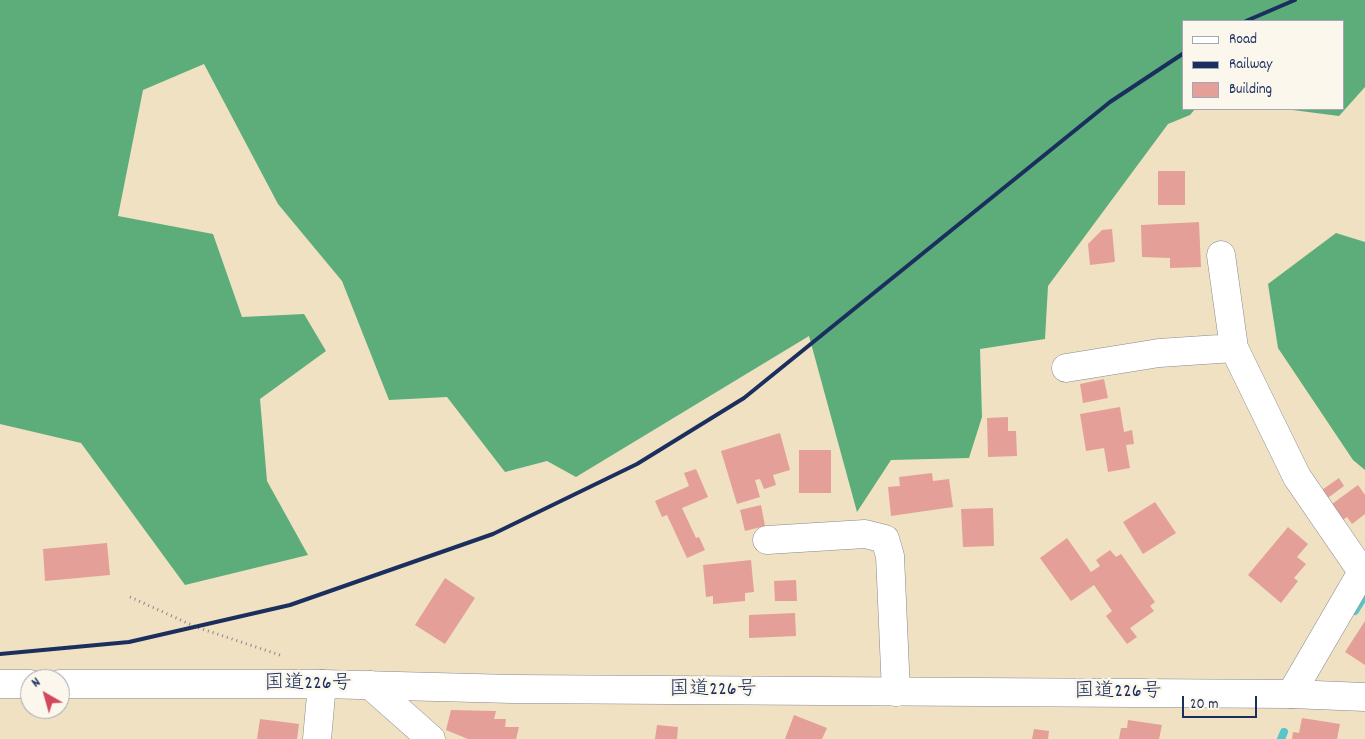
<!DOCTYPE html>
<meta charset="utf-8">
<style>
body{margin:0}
#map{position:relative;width:1365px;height:739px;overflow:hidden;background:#f0e1c2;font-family:Dekko,sans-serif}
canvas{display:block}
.legend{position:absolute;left:1182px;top:20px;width:162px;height:90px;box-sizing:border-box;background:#fbf7ec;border:1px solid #a1a7b3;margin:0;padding:6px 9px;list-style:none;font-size:15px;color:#1b2f5e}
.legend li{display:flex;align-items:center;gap:10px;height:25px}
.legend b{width:25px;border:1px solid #a1a7b3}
.north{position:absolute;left:20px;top:669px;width:50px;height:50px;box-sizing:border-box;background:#fbf7ec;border:1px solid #a1a7b3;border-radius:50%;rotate:322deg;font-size:14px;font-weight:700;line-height:20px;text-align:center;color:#1b2f5e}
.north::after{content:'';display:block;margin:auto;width:18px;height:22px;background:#d1495b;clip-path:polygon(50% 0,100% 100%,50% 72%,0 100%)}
.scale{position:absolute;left:1182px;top:696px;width:75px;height:22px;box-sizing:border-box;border:2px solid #1b2f5e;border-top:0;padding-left:6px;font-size:15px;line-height:18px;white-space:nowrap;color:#1b2f5e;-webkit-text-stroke:4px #fbf7ec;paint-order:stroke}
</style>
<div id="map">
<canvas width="1365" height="739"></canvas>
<ul class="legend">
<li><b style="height:6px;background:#fff"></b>Road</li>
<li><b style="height:6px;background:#1b2f5e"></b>Railway</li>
<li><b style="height:14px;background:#e49f98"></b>Building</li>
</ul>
<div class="north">N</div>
<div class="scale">20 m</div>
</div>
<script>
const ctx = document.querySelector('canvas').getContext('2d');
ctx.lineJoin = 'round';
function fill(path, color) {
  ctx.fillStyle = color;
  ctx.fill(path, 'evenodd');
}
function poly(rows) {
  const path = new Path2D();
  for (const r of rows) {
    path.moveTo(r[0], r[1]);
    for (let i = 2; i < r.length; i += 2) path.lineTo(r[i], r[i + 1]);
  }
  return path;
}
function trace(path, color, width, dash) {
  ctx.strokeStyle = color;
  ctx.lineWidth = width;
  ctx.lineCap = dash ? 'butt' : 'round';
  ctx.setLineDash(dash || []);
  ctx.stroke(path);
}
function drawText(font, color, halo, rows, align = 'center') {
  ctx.font = font + ' Dekko,"Klee One",sans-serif';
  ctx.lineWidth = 5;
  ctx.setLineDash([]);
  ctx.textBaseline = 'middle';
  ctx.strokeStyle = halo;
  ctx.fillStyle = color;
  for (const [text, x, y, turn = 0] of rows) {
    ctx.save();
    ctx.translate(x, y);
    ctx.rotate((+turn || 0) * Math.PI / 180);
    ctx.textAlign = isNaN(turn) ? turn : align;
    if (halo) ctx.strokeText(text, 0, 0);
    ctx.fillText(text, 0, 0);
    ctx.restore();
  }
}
const forest = poly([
 [0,0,1365,0,1365,87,1339,116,1285,109,1344,109,1344,21,1184,21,1184,109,1195,109,1190,115,1168,124,1048,286,1045,339,980,349,982,417,969,458,891,460,857,512,809,336,576,477,547,461,505,472,447,397,389,400,342,281,278,204,204,64,143,90,118,216,213,234,242,317,304,314,326,351,260,399,267,481,308,555,185,585,81,443,0,424],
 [1336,233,1365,242,1365,470,1353,460,1278,348,1268,284]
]);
const stream = poly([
 [1355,611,1365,595],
 [1281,739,1284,732]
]);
const building = poly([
 [1158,171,1185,171,1185,205,1158,205],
 [1199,222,1201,267,1170,268,1170,258,1142,257,1141,225],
 [1112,229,1115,262,1090,265,1088,244,1102,230],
 [1104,379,1108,398,1083,403,1080,384],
 [1120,407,1124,432,1132,430,1134,444,1126,445,1130,468,1108,472,1104,448,1086,451,1080,414],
 [1008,417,1008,431,1016,431,1017,456,988,457,987,418],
 [780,433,790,470,773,475,776,485,764,489,760,479,755,480,760,497,737,504,721,451],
 [799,450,831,450,831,493,799,493],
 [696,469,708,497,682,508,696,538,699,537,705,550,687,558,667,515,662,517,655,501,689,486,684,473],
 [932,473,933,481,949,479,953,507,891,516,888,487,900,486,899,477],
 [1339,478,1344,486,1325,500,1319,492],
 [1358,485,1365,495,1365,514,1352,524,1347,517,1343,520,1332,504],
 [1155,502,1176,533,1143,554,1123,522],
 [761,505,765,526,745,531,740,510],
 [993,508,994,546,963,547,961,509],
 [1288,527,1308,544,1297,557,1306,564,1294,578,1298,581,1281,603,1248,575],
 [1067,538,1091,572,1100,566,1096,560,1110,550,1116,557,1121,554,1155,602,1150,606,1154,611,1130,628,1137,637,1127,644,1106,616,1112,611,1094,585,1071,601,1040,558],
 [107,543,110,575,45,581,43,549],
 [751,560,754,592,745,593,745,601,713,604,713,596,706,597,703,565],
 [445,578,475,598,445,644,415,625],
 [796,580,797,601,775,601,774,581],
 [795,613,796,636,749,638,749,615],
 [1365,621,1365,665,1345,652],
 [451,710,496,711,494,719,506,719,505,727,519,727,516,739,468,739,446,730],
 [794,715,827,728,822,739,785,739],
 [1302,718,1340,724,1337,739,1292,739,1293,732,1299,733],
 [260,719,299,724,297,739,257,739],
 [1128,720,1162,725,1159,739,1119,739,1121,728,1127,728],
 [657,725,678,727,677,739,655,739],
 [1034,729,1049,731,1048,739,1032,739]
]);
const path = poly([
 [130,597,196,627,283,656]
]);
const minor = poly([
 [1221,255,1234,348,1297,477,1365,576],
 [1066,368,1159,353,1234,348],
 [767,540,865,534,885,539,890,556,896,692],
 [370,685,431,739],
 [1291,694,1362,572],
 [317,739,322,684]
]);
const highway = poly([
 [0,684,30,684],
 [60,684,322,684,512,689,1291,694,1365,697]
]);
const rail = poly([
 [1246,21,1295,0],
 [0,654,129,642,290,605,493,534,637,464,744,398,1110,102,1184,53]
]);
const streetNames = [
 ["国道226号",308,685],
 ["国道226号",713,691],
 ["国道226号",1118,693]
];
fill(forest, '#5cad7a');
trace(stream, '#57c5ca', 8);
fill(building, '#e49f98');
trace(minor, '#868890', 29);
trace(highway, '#868890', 29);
trace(path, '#868890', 3, [1, 4]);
trace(minor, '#fff', 28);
trace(highway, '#fff', 28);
trace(rail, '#1b2f5e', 4);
drawText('20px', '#1b2f5e', '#fbf7ec', streetNames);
</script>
